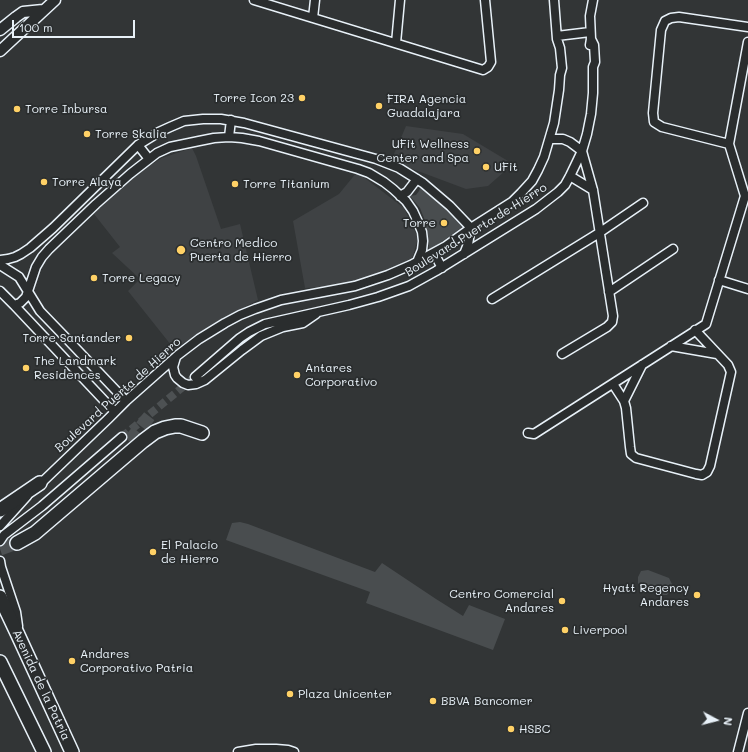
<!DOCTYPE html>
<style>
body{margin:0}
#map{position:relative;width:748px;height:752px;overflow:hidden;background:#323536;font-family:Mali,sans-serif}
canvas{display:block}
.north{position:absolute;left:696px;top:700px;width:40px;height:40px;-webkit-text-stroke:3px #2a2d2e;paint-order:stroke;rotate:97deg;font-size:11px;font-weight:700;line-height:16px;text-align:center;color:#e8f1f8}
.north::after{content:'';display:block;margin:auto;width:14px;height:18px;background:#e8f1f8;clip-path:polygon(50% 0,100% 100%,50% 72%,0 100%)}
.scale{position:absolute;left:12px;top:20px;width:123px;height:18px;box-sizing:border-box;border:2px solid #e8f1f8;border-top:0;padding-left:5px;font-size:12px;line-height:14px;white-space:nowrap;color:#e8f1f8;-webkit-text-stroke:3px #2a2d2e;paint-order:stroke}
</style>
<div id="map">
<canvas width="748" height="752"></canvas>
<div class="north">N</div>
<div class="scale">100 m</div>
</div>
<script>
const ctx = document.querySelector('canvas').getContext('2d');
ctx.lineJoin = 'round';
function fill(path, color) {
  ctx.fillStyle = color;
  ctx.fill(path, 'evenodd');
}
function poly(rows) {
  const path = new Path2D();
  for (const r of rows) {
    path.moveTo(r[0], r[1]);
    for (let i = 2; i < r.length; i += 2) path.lineTo(r[i], r[i + 1]);
  }
  return path;
}
function trace(path, color, width, dash) {
  ctx.strokeStyle = color;
  ctx.lineWidth = width;
  ctx.lineCap = dash ? 'butt' : 'round';
  ctx.setLineDash(dash || []);
  ctx.stroke(path);
}
function drawText(font, color, halo, rows, align = 'center') {
  ctx.font = font + ' Mali,sans-serif';
  ctx.lineWidth = 3.5;
  ctx.setLineDash([]);
  ctx.textBaseline = 'middle';
  ctx.strokeStyle = halo;
  ctx.fillStyle = color;
  for (const [text, x, y, turn = 0] of rows) {
    ctx.save();
    ctx.translate(x, y);
    ctx.rotate((+turn || 0) * Math.PI / 180);
    ctx.textAlign = isNaN(turn) ? turn : align;
    if (halo) ctx.strokeText(text, 0, 0);
    ctx.fillText(text, 0, 0);
    ctx.restore();
  }
}
const built = poly([
 [406,126,463,134,513,164,488,186,466,189,391,161],
 [192,148,196,156,221,229,240,224,258,300,220,320,184,343,175,350,128,291,140,279,112,253,120,247,94,214,123,185,147,167,162,158],
 [357,172,404,208,418,238,412,259,355,285,305,288,293,221,339,194]
]);
const green = poly([
 [421,185,465,225,429,251,428,236,426,223,420,208,410,196,416,195,419,191],
 [240,522,248,524,375,572,382,563,436,599,463,616,469,605,505,619,493,650,366,603,370,592,226,540,232,523],
 [648,570,669,578,672,584,671,590,667,595,661,595,641,587,638,583,638,577,641,571]
]);
const minorTunnel = poly([
 [122,437,195,377]
]);
const primaryTunnel = poly([
 [129,441,141,427,151,414],
 [0,549,17,543]
]);
const minor = poly([
 [254,0,483,70,488,67,491,62,485,0],
 [313,18,315,0],
 [557,36,590,32],
 [396,43,400,0],
 [590,45,591,39,590,16,593,0],
 [229,137,231,120],
 [550,139,563,139,570,142,582,151,593,190,613,316,612,322,607,327,562,354],
 [729,144,662,127,654,122,653,113,661,30,665,21,671,18,679,17,748,27],
 [138,145,149,159],
 [570,176,593,190],
 [400,196,407,192,417,179],
 [434,253,442,268],
 [0,260,8,259,15,257,21,254,30,248,53,228,138,145,159,132,170,127,184,121,203,119,221,119,244,123,376,159,399,168,423,183,450,206,471,228,468,244,464,254],
 [0,265,19,277,40,311,67,339,126,401],
 [719,280,748,289],
 [0,291,14,305,115,412],
 [609,292,673,249],
 [492,299,599,233,643,203],
 [14,305,20,303,26,297,36,267,42,257,49,249,96,204,130,174,157,153,170,147,199,141,214,138,229,137,242,138,259,141,358,169,369,173,384,182,393,189,406,201,413,211,418,222,422,232,423,241,422,250,417,262],
 [671,346,717,354],
 [176,357,173,367,175,375,177,378,183,383,188,385,196,384,205,380,242,350,261,336,283,327,303,323,316,314],
 [195,377,240,338,249,332,265,324,349,305,378,297,409,286,436,271,536,209,558,192,565,185,570,176,582,151,587,134,591,114,593,93,593,67,595,62,594,45,591,39],
 [613,384,624,401,626,408,630,447,631,454,636,458,696,474,702,475,707,472,710,466,731,372,728,365,695,330],
 [624,401,642,365],
 [528,433,534,434,706,324,745,196,729,144,748,42],
 [37,487,109,418,126,401,178,355,199,339,225,323,240,315,255,309,281,300,355,286,388,275,411,265,446,246,471,228,512,202,521,193,532,181,538,170,544,157,554,123,559,90,560,75,562,68,560,48,557,39,554,0],
 [0,526,27,496],
 [0,541,4,535,42,506,122,437],
 [0,561,1,567,16,612,18,626],
 [238,752,256,749,276,749,288,750,294,752],
 [738,752,748,713]
]);
const tertiary = poly([
 [0,30,16,17,23,12,43,10],
 [0,51,55,0]
]);
const primary = poly([
 [0,510,40,483],
 [17,543,35,533,143,441,155,432,165,428,175,426,181,426,202,433],
 [0,597,18,635,72,752],
 [0,662,44,752]
]);
const markers = [
 [302,98,4,"#ffd166"],
 [379,106,4,"#ffd166"],
 [17,109,4,"#ffd166"],
 [87,134,4,"#ffd166"],
 [477,151,4,"#ffd166"],
 [486,167,4,"#ffd166"],
 [44,182,4,"#ffd166"],
 [235,184,4,"#ffd166"],
 [444,223,4,"#ffd166"],
 [181,250,5,"#ffd166"],
 [94,278,4,"#ffd166"],
 [129,338,4,"#ffd166"],
 [26,368,4,"#ffd166"],
 [297,375,4,"#ffd166"],
 [153,552,4,"#ffd166"],
 [697,595,4,"#ffd166"],
 [562,601,4,"#ffd166"],
 [565,630,4,"#ffd166"],
 [72,661,4,"#ffd166"],
 [290,694,4,"#ffd166"],
 [433,701,4,"#ffd166"],
 [511,729,4,"#ffd166"]
];
const poiNames = [
 ["Torre Icon 23",294,98,"right"],
 ["FIRA Agencia",387,99],
 ["Guadalajara",387,113],
 ["Torre Inbursa",25,109],
 ["Torre Skalia",95,134],
 ["UFit Wellness",469,144,"right"],
 ["Center and Spa",469,158,"right"],
 ["UFit",494,167],
 ["Torre Alaya",52,182],
 ["Torre Titanium",243,184],
 ["Torre",436,223,"right"],
 ["Centro Medico",190,243],
 ["Puerta de Hierro",190,257],
 ["Torre Legacy",102,278],
 ["Torre Santander",121,338,"right"],
 ["The Landmark",34,361],
 ["Residences",34,375],
 ["Antares",305,368],
 ["Corporativo",305,382],
 ["El Palacio",161,545],
 ["de Hierro",161,559],
 ["Hyatt Regency",689,588,"right"],
 ["Andares",689,602,"right"],
 ["Centro Comercial",554,594,"right"],
 ["Andares",554,608,"right"],
 ["Liverpool",573,630],
 ["Andares",80,654],
 ["Corporativo Patria",80,668],
 ["Plaza Unicenter",298,694],
 ["BBVA Bancomer",441,701],
 ["HSBC",519,729]
];
const streetNames = [
 ["Boulevard Puerta de Hierro",476,230,-32],
 ["Boulevard Puerta de Hierro",118,395,-42],
 ["Avenida de la Patria",41,685,65]
];
fill(built, '#3f4244');
fill(green, '#494d4f');
trace(minorTunnel, '#4d5153', 8, [8, 4]);
trace(primaryTunnel, '#4d5153', 13, [13, 6]);
trace(minor, '#e8f1f8', 11);
trace(tertiary, '#e8f1f8', 13);
trace(primary, '#e8f1f8', 16);
trace(minor, '#2a2d2e', 8);
trace(tertiary, '#2a2d2e', 10);
trace(primary, '#2a2d2e', 13);
for (const [x, y, r, color] of markers) {
  const dot = new Path2D();
  dot.arc(x, y, r, 0, 2 * Math.PI);
  ctx.fillStyle = color;
  ctx.fill(dot);
  trace(dot, '#2a2d2e', 1.5);
}
drawText('12px', '#e8f1f8', '#2a2d2e', poiNames, 'left');
drawText('12px', '#e8f1f8', '#2a2d2e', streetNames);
</script>
